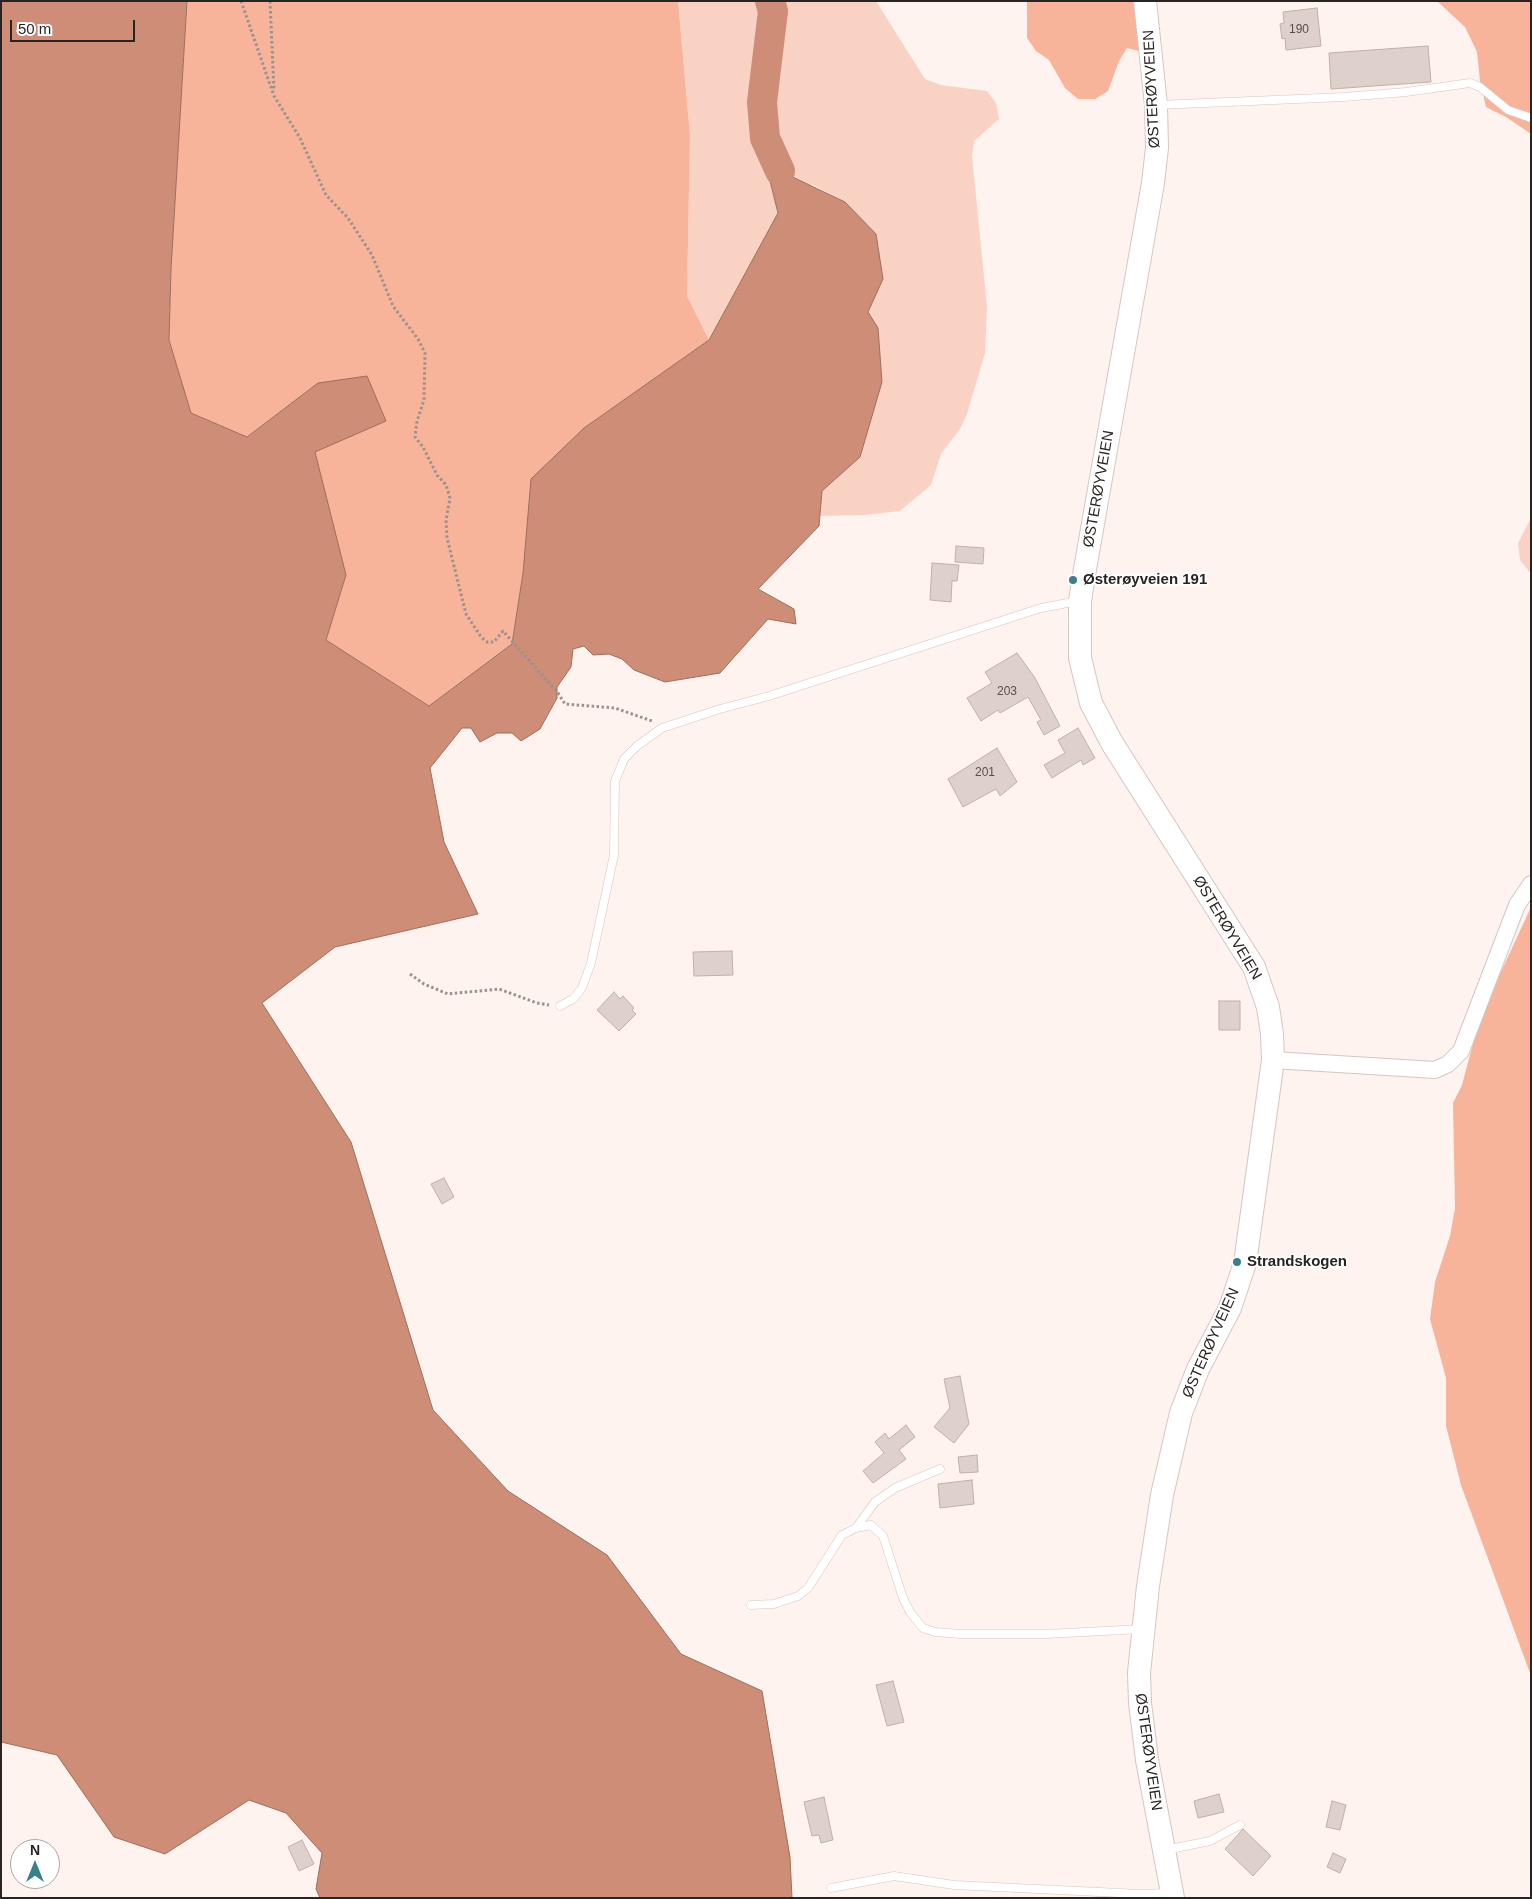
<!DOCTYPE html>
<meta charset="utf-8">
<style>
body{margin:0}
#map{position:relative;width:1532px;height:1899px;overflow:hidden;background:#fff3ef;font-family:Arial,sans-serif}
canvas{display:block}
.frame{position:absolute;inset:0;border:2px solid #292422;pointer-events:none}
.north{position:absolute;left:10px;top:1839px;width:50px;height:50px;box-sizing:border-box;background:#fff;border:1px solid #a9a7a7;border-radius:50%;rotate:0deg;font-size:14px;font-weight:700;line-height:20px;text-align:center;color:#292422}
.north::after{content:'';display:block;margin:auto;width:18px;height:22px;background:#398089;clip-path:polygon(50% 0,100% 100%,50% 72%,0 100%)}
.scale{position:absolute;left:10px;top:20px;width:125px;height:22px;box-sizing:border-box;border:2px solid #292422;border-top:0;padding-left:6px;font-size:15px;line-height:18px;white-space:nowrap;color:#292422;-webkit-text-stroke:4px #fff;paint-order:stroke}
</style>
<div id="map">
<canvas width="1532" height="1899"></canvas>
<div class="frame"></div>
<div class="north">N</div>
<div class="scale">50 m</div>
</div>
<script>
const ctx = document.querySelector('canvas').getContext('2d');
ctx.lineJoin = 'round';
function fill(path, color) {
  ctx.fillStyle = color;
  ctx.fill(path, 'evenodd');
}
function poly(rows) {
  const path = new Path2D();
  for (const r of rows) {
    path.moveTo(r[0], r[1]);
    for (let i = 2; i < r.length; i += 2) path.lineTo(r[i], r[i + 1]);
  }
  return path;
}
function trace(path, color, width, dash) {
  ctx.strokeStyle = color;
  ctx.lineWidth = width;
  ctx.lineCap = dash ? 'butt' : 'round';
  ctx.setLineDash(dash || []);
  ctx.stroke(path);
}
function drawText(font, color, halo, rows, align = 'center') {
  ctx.font = font + ' Arial,sans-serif';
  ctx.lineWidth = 4;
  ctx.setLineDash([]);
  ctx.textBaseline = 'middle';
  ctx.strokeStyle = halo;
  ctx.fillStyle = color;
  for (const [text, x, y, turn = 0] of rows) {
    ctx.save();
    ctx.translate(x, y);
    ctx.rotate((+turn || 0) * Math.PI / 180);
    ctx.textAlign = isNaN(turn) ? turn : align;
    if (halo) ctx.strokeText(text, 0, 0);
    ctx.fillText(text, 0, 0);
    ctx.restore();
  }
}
const green = poly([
 [678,1,876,1,925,79,941,85,987,91,996,103,999,119,974,141,972,156,987,307,985,353,967,414,960,429,941,454,931,485,900,511,866,515,820,516,822,491,860,457,882,382,878,329,868,312,883,279,876,234,845,202,813,185,770,182,778,213,709,340,687,296,690,135],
 [1531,518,1531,574,1520,560,1518,543]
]);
const forest = poly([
 [187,1,678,1,690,135,687,296,709,340,584,428,523,573,512,644,429,706,326,640,346,575,314,452,386,421,318,383,247,437,191,413,169,340,171,269],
 [1027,1,1136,1,1143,52,1127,48,1119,61,1108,91,1095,99,1078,99,1065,88,1049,60,1036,51,1027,38],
 [1437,1,1531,1,1531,134,1506,117,1486,107,1480,81,1477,52,1465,27],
 [1531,907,1531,1676,1461,1485,1446,1426,1446,1378,1430,1319,1435,1282,1450,1236,1455,1208,1453,1103,1462,1085,1480,1017]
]);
const water = poly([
 [1,1,187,1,171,269,169,340,191,413,247,437,318,383,367,376,386,421,315,452,346,575,326,640,429,706,512,644,523,573,531,479,584,428,709,340,778,213,770,181,780,171,845,202,876,234,883,279,868,312,878,328,882,382,860,457,822,491,819,526,758,589,794,609,796,624,768,619,720,673,665,682,634,670,622,659,609,654,593,655,584,646,573,649,571,667,557,687,557,698,540,729,521,741,512,733,497,733,480,742,471,728,462,728,430,768,444,842,478,914,335,947,262,1003,351,1142,433,1410,508,1491,607,1555,681,1654,762,1691,790,1857,792,1898,320,1898,316,1889,322,1853,286,1813,249,1800,165,1854,114,1837,57,1755,1,1742,1,1]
]);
const river = poly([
 [770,1,773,11,762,102,765,138,780,171]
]);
const building = poly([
 [1317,8,1321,46,1286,50,1285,38,1282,39,1280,24,1284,23,1283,12,1317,8],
 [1428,46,1431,82,1331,89,1329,53,1428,46],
 [956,546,984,548,983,564,955,562,956,546],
 [932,563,959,565,957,581,952,581,951,602,930,600,932,563],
 [1017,653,1035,678,1060,726,1044,735,1037,722,1041,720,1028,697,1000,713,998,710,981,721,967,698,992,683,985,672,1017,653],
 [1078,728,1095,758,1083,765,1081,760,1052,778,1044,765,1065,753,1058,740,1078,728],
 [997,748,1017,782,1000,796,996,789,963,807,948,779,997,748],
 [732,951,733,975,694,976,693,952,732,951],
 [614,992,620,999,623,996,634,1008,632,1010,636,1014,619,1031,597,1010,614,992],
 [1219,1001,1240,1001,1240,1030,1219,1030,1219,1001],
 [444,1178,454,1197,442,1204,431,1184,444,1178],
 [960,1376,969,1424,954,1443,934,1427,950,1408,944,1379,960,1376],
 [906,1425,915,1437,899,1450,906,1459,873,1483,863,1471,884,1453,875,1442,885,1433,889,1439,906,1425],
 [977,1455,978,1472,960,1473,958,1457,977,1455],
 [972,1480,974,1504,940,1508,938,1484,972,1480],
 [893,1681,904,1722,887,1726,876,1685,893,1681],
 [1219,1794,1224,1812,1198,1818,1194,1801,1219,1794],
 [824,1797,833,1840,821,1843,819,1835,812,1836,804,1802,824,1797],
 [1332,1801,1346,1805,1340,1830,1326,1827,1332,1801],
 [1243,1829,1271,1856,1253,1876,1225,1849,1243,1829],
 [302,1840,314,1864,299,1871,288,1847,302,1840],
 [1333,1853,1346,1859,1340,1873,1327,1867,1333,1853]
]);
const path = poly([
 [241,1,274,96,300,138,326,195,348,218,372,255,393,306,418,339,425,353,424,400,417,421,415,437,423,447,437,475,446,485,450,498,446,520,447,538,466,614,481,637,487,642,494,642,503,631,558,693,565,704,615,708,652,721],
 [270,1,274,91],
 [410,974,424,984,448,994,499,989,537,1003,549,1005]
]);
const lane = poly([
 [1158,105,1344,97,1406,92,1470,83,1480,87,1508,110,1531,118],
 [560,1006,573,999,582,988,591,963,614,855,615,781,624,759,637,746,662,728,720,709,769,696,1041,608,1078,601],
 [856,1528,871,1525,883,1536,903,1598,910,1612,923,1628,935,1632,961,1634,1047,1634,1141,1629],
 [751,1605,774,1604,798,1596,808,1588,842,1535,856,1528,875,1502,895,1488,940,1469],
 [1165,1850,1210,1841,1240,1825],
 [831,1888,894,1876,954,1885,1141,1894,1170,1893]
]);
const street = poly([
 [1273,1060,1435,1070,1448,1064,1461,1051,1517,905,1531,884]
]);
const secondary = poly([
 [1145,1,1156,105,1157,148,1153,183,1085,569,1080,601,1080,658,1091,703,1112,743,1254,967,1268,1007,1272,1034,1273,1060,1245,1263,1230,1308,1198,1369,1181,1413,1162,1495,1148,1586,1139,1673,1140,1703,1147,1760,1173,1898]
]);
const markers = [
 [1073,580,5,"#398089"],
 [1237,1262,5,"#398089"]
];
const numberNames = [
 ["190",1299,30],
 ["203",1007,692],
 ["201",985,773]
];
const streetNames = [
 ["ØSTERØYVEIEN",1152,89,-93],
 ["ØSTERØYVEIEN",1099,489,-80],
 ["ØSTERØYVEIEN",1227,928,59],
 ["ØSTERØYVEIEN",1211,1343,-66],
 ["ØSTERØYVEIEN",1148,1752,82]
];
const poiNames = [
 ["Østerøyveien 191",1083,580],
 ["Strandskogen",1247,1262]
];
fill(green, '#fad2c3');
fill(forest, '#f7b49b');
fill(water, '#ce8d76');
trace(water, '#9c6e5d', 1);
trace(river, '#ce8d76', 30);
fill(building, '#ded0cb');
trace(building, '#beb1ac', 1);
trace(lane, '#d4c6c1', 9);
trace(street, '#d4c6c1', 18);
trace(secondary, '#d4c6c1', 24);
trace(path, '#9b928f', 3, [2.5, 2.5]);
trace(lane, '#fff', 8);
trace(street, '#fff', 16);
trace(secondary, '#fff', 22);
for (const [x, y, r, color] of markers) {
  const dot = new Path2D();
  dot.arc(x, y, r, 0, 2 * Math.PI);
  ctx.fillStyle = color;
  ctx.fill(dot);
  trace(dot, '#fff', 2);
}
drawText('12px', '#564f4c', null, numberNames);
drawText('15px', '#292422', '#fff', streetNames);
drawText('bold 15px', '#292422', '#fff', poiNames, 'left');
</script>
